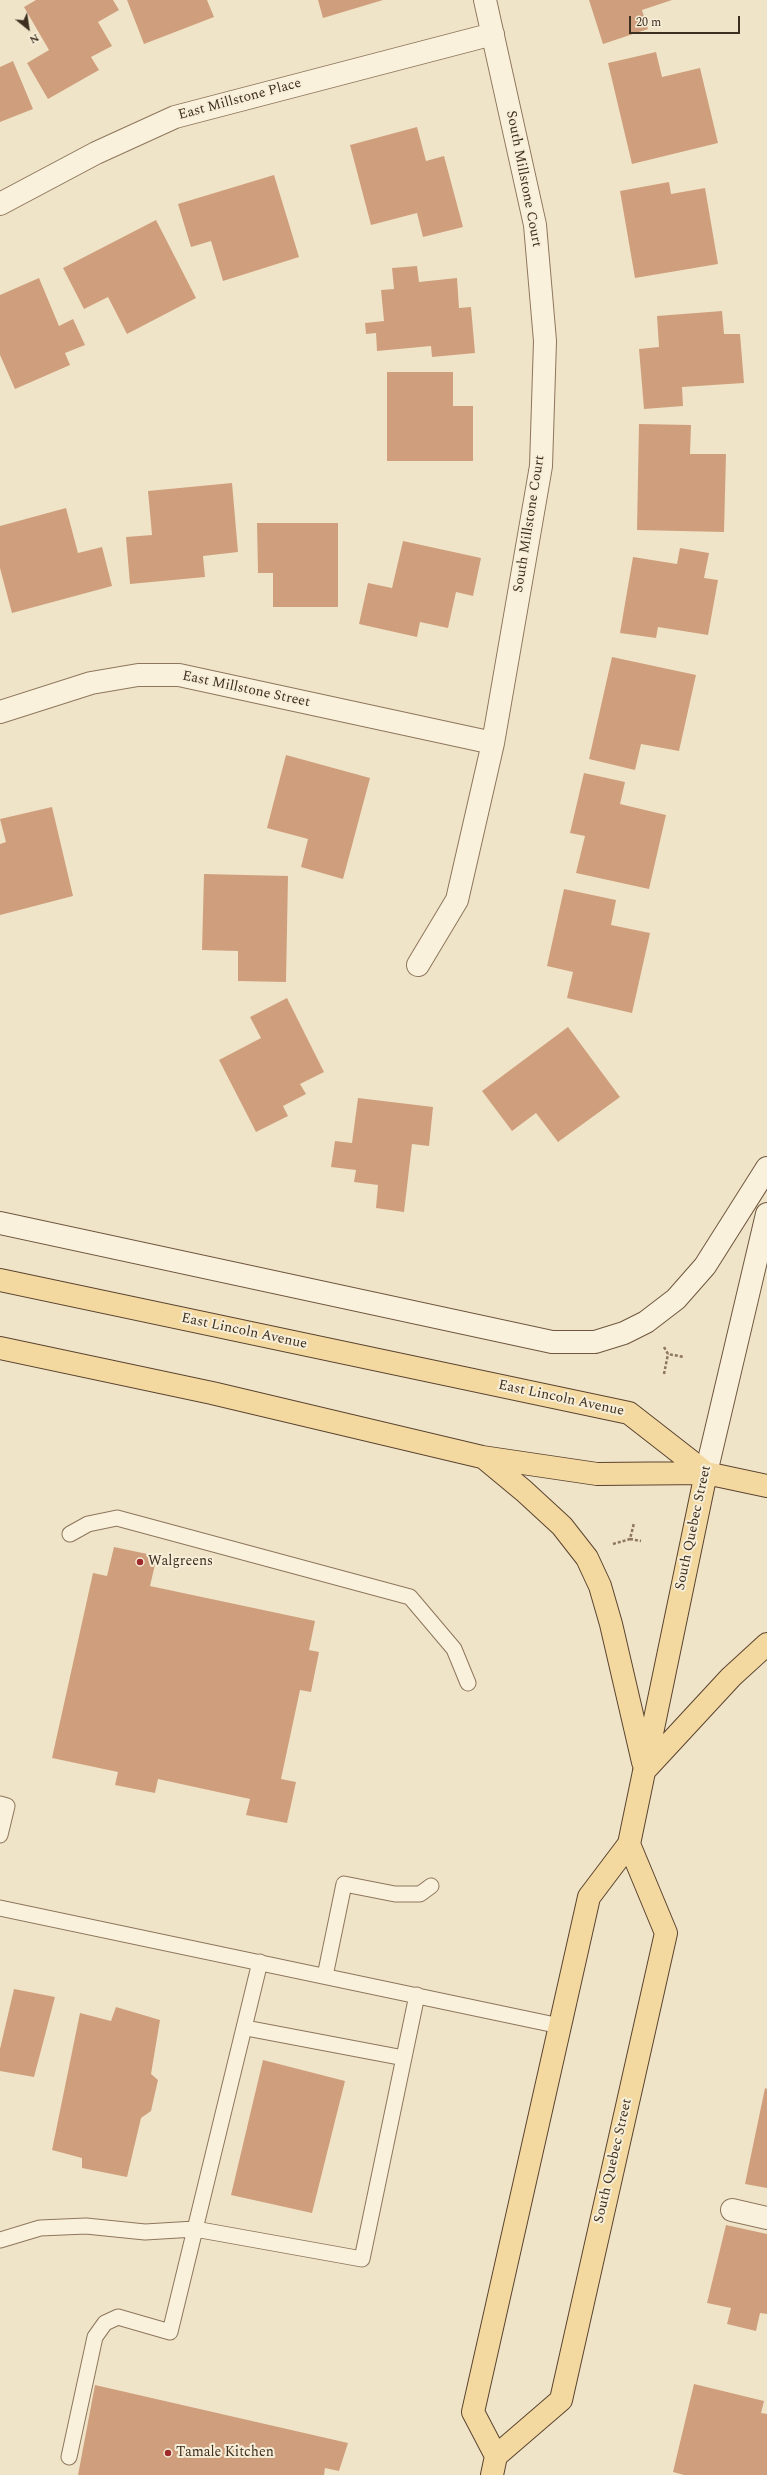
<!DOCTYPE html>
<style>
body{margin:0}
#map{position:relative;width:767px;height:2475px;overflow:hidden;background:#f0e4c8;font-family:Spectral,serif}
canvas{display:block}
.north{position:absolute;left:8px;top:8px;width:40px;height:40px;-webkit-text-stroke:3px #f7eed8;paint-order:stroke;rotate:150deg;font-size:11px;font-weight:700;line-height:16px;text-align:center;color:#3d2e20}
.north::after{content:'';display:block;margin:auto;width:14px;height:18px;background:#3d2e20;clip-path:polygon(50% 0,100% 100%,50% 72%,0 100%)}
.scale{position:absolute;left:629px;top:16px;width:111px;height:18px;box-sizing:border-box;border:2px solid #3d2e20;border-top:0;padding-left:5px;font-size:12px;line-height:14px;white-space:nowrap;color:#3d2e20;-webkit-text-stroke:3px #f7eed8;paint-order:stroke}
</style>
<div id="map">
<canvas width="767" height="2475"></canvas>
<div class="north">N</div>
<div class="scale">20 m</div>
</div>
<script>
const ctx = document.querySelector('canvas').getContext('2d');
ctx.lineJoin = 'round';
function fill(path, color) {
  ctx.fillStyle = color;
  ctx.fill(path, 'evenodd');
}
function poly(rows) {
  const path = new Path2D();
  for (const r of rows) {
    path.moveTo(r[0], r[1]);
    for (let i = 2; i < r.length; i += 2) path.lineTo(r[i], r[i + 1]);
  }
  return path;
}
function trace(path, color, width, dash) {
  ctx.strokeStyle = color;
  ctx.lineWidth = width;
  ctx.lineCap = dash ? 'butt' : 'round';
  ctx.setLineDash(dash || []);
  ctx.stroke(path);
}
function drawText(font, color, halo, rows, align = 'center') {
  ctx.font = font + ' Spectral,serif';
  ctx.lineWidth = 4;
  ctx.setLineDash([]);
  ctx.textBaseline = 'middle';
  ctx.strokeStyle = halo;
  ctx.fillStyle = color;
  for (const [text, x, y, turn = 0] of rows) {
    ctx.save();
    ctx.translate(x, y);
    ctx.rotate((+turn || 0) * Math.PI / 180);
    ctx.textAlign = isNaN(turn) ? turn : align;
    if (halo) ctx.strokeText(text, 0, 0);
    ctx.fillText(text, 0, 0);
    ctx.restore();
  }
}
const building = poly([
 [36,0,113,0,119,10,98,22,112,46,91,57,99,70,48,99,27,63,49,50,24,7],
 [127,0,207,0,214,17,144,44],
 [318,0,383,0,323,18],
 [589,0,672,0,642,10,648,29,603,44],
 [656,52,662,77,700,68,718,143,632,164,608,63],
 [13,61,33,109,0,122,0,67],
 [417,127,426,161,444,156,463,227,423,237,417,213,371,225,350,145],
 [274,175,299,257,223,281,211,241,191,247,178,204],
 [669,182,671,194,705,188,718,264,635,278,620,191],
 [156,220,196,298,127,334,108,297,84,309,63,268],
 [417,266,419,282,457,278,459,308,471,307,475,353,432,357,431,346,377,351,376,333,366,334,365,323,384,321,381,290,394,289,392,268],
 [39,278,59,326,73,319,85,345,65,353,70,365,15,389,0,355,0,295],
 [722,311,724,334,740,334,744,383,682,387,683,406,644,409,639,349,659,347,657,316],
 [387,372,453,372,453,406,473,406,473,461,387,461],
 [639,424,691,425,690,454,726,454,724,532,637,530],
 [232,483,238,552,203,556,205,577,130,584,126,537,152,535,148,491],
 [66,508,78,553,102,547,112,586,12,613,0,568,0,526],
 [257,523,338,523,338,607,273,607,273,573,258,573],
 [403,541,481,558,473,596,456,592,448,628,420,622,417,637,359,624,368,583,392,588],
 [680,548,709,553,704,578,718,580,708,635,658,627,656,638,620,633,633,557,677,564],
 [612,657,696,675,679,751,641,744,635,770,589,759],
 [286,755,370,778,343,879,301,867,308,839,267,828],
 [584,773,625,782,620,804,666,815,649,889,576,873,585,836,570,833],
 [52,807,73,896,0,915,0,844,6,842,0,819],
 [204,874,288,876,286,982,238,981,238,951,202,950],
 [564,889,616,900,611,925,650,933,632,1013,567,998,573,972,547,966],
 [287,998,324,1072,300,1084,306,1094,283,1106,288,1116,256,1132,219,1060,261,1038,250,1017],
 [568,1027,620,1097,558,1142,536,1113,512,1131,482,1091],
 [358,1098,433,1107,429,1146,412,1144,404,1212,376,1208,378,1185,354,1182,356,1170,331,1167,335,1141,352,1143],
 [114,1547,157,1556,150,1586,315,1621,309,1650,319,1652,311,1692,300,1690,281,1779,296,1782,287,1823,246,1815,250,1799,158,1779,155,1793,115,1785,118,1772,52,1758,93,1573,107,1576],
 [14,1989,55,1997,34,2077,0,2071,0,2049],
 [116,2007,160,2020,151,2074,158,2080,151,2111,141,2118,127,2177,82,2168,82,2158,52,2150,80,2013,111,2021],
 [263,2060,345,2081,312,2213,231,2195],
 [765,2088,767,2089,767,2188,745,2184],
 [726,2225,767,2234,767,2314,760,2313,756,2331,727,2324,731,2308,707,2303],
 [694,2384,764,2401,761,2413,767,2414,767,2475,684,2475,673,2472],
 [95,2385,348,2443,339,2471,325,2468,324,2475,78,2475]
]);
const path = poly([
 [664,1347,668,1354,684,1357],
 [664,1374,668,1354],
 [630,1539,641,1541],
 [613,1544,630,1539,634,1523]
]);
const service = poly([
 [70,1534,88,1524,117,1518,410,1597,454,1649,468,1683],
 [0,1804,7,1806,0,1835],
 [0,1908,560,2026],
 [325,1976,344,1884,395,1894,420,1894,431,1886],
 [246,2028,404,2058],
 [0,2240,40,2228,86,2226,145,2232,195,2229,362,2259,417,1995],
 [69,2457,95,2337,105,2323,118,2317,170,2332,260,1962]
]);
const minor = poly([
 [0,204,96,153,175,117,493,34],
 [0,712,91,683,138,675,179,675,493,743],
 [418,965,457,900,493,743,541,466,545,341,535,225,485,0],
 [732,2210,767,2218]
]);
const secondary = poly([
 [0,1223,552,1342,595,1342,624,1333,646,1322,676,1299,705,1266,767,1168],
 [706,1473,767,1214]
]);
const primary = poly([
 [0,1280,629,1413,706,1473],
 [0,1348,212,1393,482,1457,597,1474,706,1473,767,1486],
 [483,1457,524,1491,562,1526,587,1558,600,1586,611,1624,643,1762],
 [644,1771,731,1677,767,1644],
 [496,2456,473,2412,589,1897,629,1844,706,1473],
 [492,2475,496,2456,561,2400,666,1933,629,1844]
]);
const markers = [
 [140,1562,4,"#9e2a2b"],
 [168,2453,4,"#9e2a2b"]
];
const streetNames = [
 ["East Millstone Place",240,100,-15],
 ["South Millstone Court",523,179,79],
 ["South Millstone Court",530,524,-81],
 ["East Millstone Street",246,690,12],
 ["East Lincoln Avenue",244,1332,12],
 ["East Lincoln Avenue",561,1399,12],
 ["South Quebec Street",694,1528,-78],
 ["South Quebec Street",614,2161,-77]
];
const poiNames = [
 ["Walgreens",148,1562],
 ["Tamale Kitchen",176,2453]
];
fill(building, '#cf9f7d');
trace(service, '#8d765c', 17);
trace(minor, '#8d765c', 24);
trace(secondary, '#6f573f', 24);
trace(primary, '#5b4430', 24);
trace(path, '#8d765c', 2.5, [3, 2]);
trace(service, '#faf1dc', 15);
trace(minor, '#faf1dc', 22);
trace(secondary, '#faf1dc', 22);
trace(primary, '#f3d9a0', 22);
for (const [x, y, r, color] of markers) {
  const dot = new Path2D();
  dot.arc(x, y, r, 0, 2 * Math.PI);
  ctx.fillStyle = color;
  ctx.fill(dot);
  trace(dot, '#f7eed8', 1.5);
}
drawText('14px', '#3d2e20', '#f7eed8', streetNames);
drawText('14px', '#3d2e20', '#f7eed8', poiNames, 'left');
</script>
